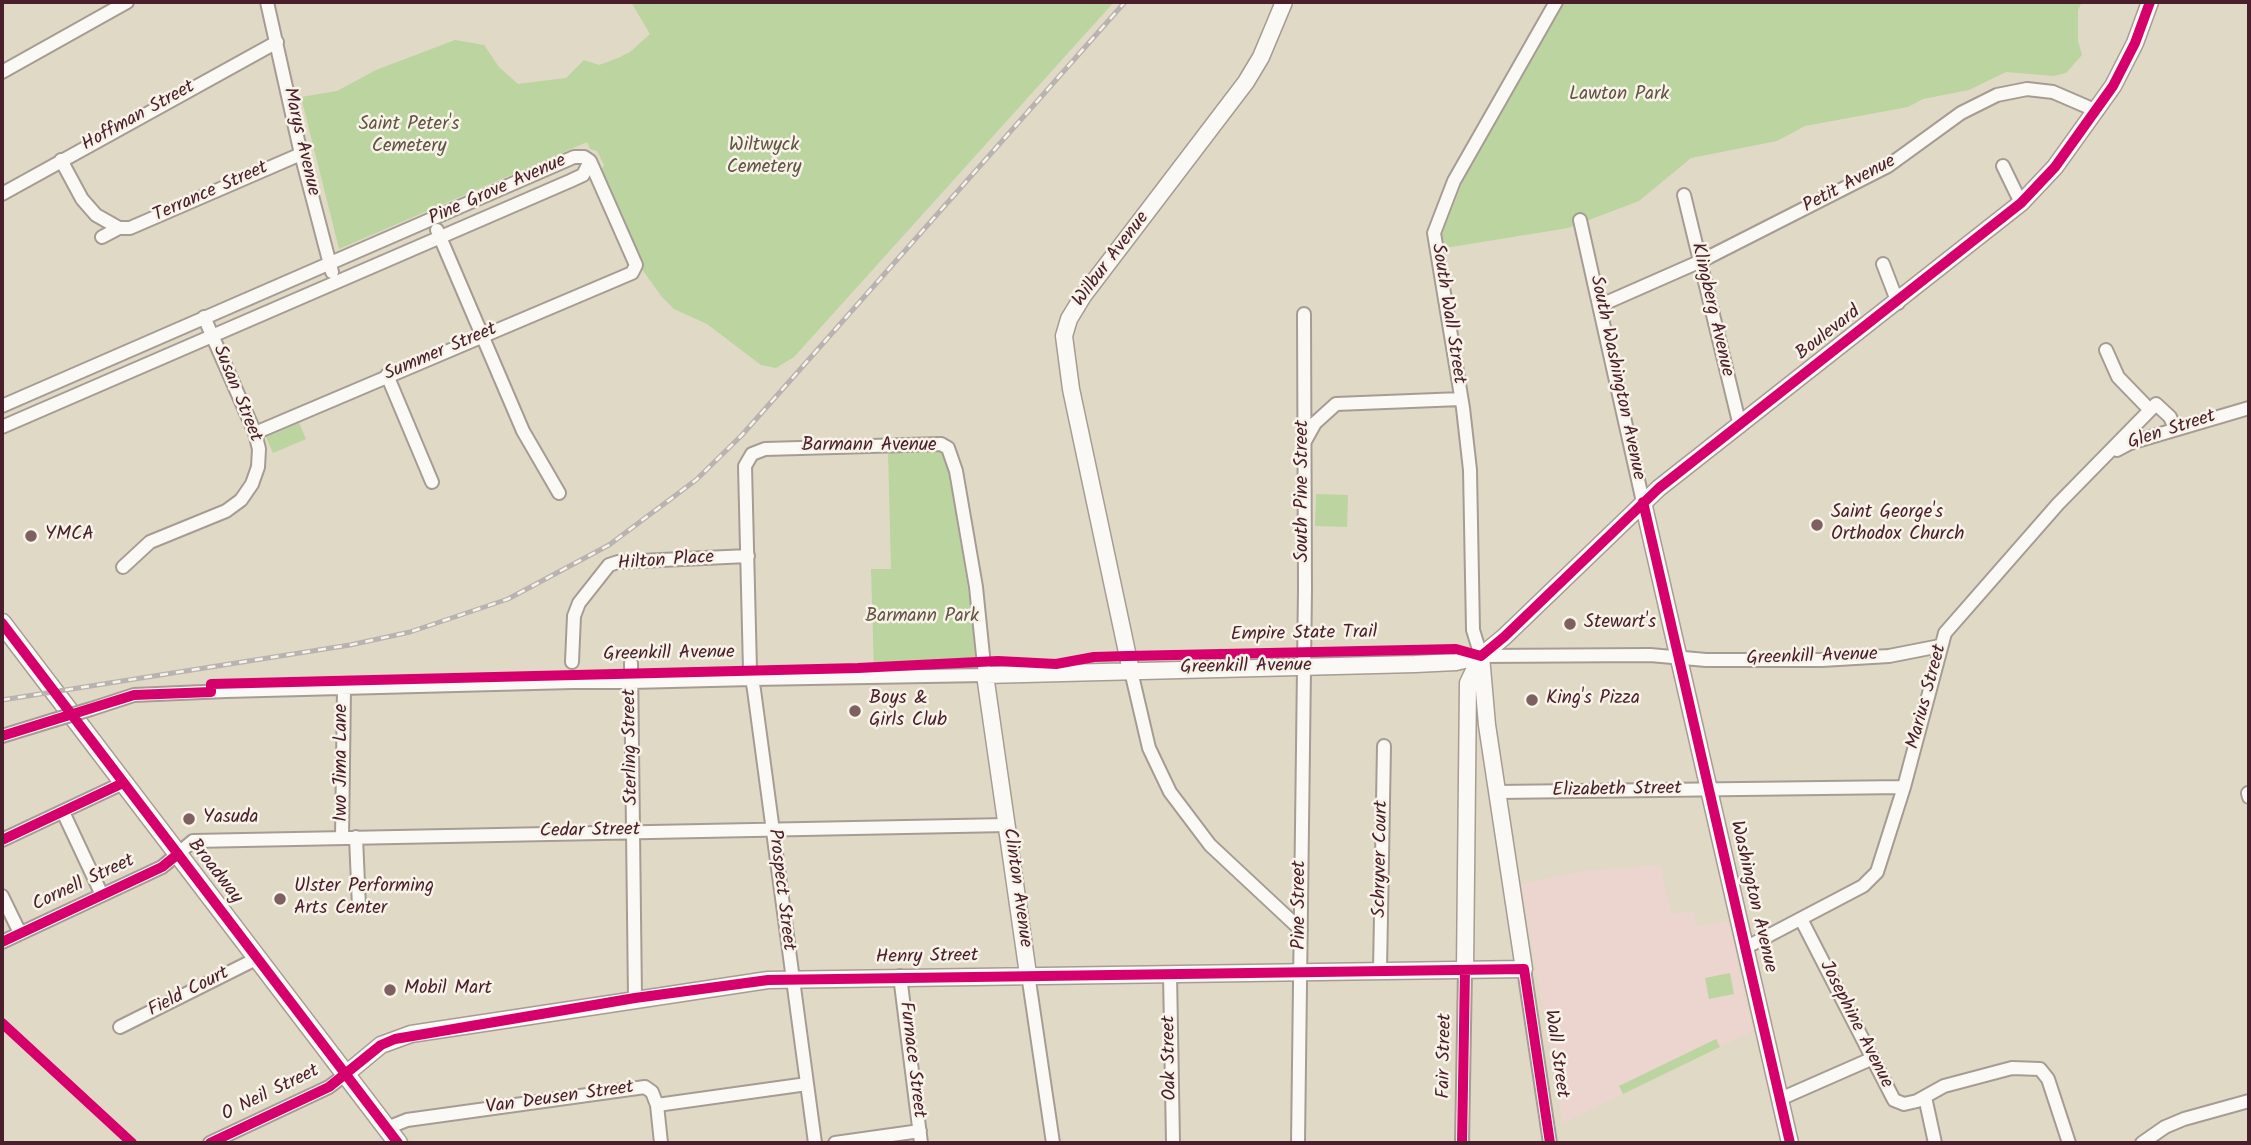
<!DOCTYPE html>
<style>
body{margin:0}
#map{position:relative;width:2251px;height:1145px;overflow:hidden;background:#e0d9c6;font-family:Kalam,sans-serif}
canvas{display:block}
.frame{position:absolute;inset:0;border:4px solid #4a1f2b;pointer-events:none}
</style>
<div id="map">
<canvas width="2251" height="1145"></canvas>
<div class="frame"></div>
</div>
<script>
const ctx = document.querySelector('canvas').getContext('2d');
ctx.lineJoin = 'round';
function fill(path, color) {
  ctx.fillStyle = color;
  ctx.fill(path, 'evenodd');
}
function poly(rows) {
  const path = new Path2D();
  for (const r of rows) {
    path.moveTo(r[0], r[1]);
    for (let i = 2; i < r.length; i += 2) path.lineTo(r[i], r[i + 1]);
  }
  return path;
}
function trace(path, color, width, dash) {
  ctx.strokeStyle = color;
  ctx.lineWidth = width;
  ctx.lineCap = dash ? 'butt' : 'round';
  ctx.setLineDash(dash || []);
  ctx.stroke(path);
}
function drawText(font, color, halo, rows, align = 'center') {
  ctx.font = font + ' Kalam,sans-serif';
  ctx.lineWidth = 5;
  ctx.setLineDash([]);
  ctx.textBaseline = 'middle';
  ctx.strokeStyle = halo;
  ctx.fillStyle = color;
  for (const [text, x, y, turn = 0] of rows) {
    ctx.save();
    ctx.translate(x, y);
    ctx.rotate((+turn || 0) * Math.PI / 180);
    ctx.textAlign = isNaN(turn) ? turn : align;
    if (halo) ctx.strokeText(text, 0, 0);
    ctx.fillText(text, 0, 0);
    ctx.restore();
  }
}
const built = poly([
 [1661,865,1671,914,1693,911,1697,926,1728,921,1753,1031,1563,1123,1521,884,1582,871]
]);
const green = poly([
 [631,2,1114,2,794,357,776,368,761,365,707,324,674,309,662,297,641,268,600,172,604,165,597,151,590,149,587,142,339,249,301,97,337,91,376,70,455,40,484,45,499,67,518,84,566,78,584,60,599,65,618,58,630,52,650,34],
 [1565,2,2082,2,2078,10,2078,41,2082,55,2066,73,2054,76,2006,72,1969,90,1923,99,1908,107,1805,126,1777,141,1691,158,1639,201,1568,228,1445,248,1442,234,1463,181],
 [299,423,306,439,273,453,266,437],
 [888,450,936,450,947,457,974,627,975,668,874,671,871,569,891,569],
 [1316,494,1348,495,1347,527,1315,526],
 [1730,973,1734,994,1709,999,1705,978],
 [1716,1039,1720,1047,1623,1094,1619,1086]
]);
const minor = poly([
 [267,2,301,154,332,272],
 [1556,2,1454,181,1434,233,1463,408,1470,470,1473,630,1481,656,1650,655,1706,660,1822,660,1889,656,1940,646],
 [2,72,127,2],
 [61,160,82,199,96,215,119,228,130,228,301,154],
 [2003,166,2021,203],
 [2,194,277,42],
 [1684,195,1740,426],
 [1580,220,1643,502],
 [437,230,523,431,559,493],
 [102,237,119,228],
 [1883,264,1898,303],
 [1601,305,1701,261,1888,166,1961,113,1997,95,2027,89,2053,92,2097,111],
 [2106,350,2118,377,2150,410],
 [387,375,432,482],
 [2,406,574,157,584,157,590,161],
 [2,427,570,181,583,175,590,161],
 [255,433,632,273,636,265,590,161],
 [1305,441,1315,423,1336,404,1461,399],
 [2117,450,2130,443,2249,408],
 [123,567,150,542,226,511,241,500,252,484,258,467,259,449,255,433,204,317],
 [572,662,574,616,579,603,609,565,618,562,748,556],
 [631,663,635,998],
 [1131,671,1149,748,1170,792,1210,845,1301,930],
 [91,709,134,695,226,691,572,682,631,682,752,679,985,675,976,587,956,471,948,448,941,444,765,449,752,454,745,466,750,670,752,679,754,690,815,1143],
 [2,736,54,720],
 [1497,792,1904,787],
 [2248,793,2249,797],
 [63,812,102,895],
 [356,837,359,907],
 [342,838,344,688],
 [2,840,123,783],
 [2,896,20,933],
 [1802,921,1894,1100,1904,1104,1917,1101,1944,1086,2012,1068,2040,1069,2048,1079,2069,1143],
 [2,942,162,867,193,841,1007,825],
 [1745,948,1863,886,1877,872,1904,787,1945,633,2058,504,2156,404,2170,417,2175,429],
 [1524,969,1550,1143],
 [1380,971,1384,746],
 [1170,973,1173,1143],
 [1028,974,1053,1143],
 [900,976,921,1143],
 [120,1027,258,958],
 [1925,1097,1935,1143],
 [1780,1099,1871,1059],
 [657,1105,807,1084],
 [387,1128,407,1120,645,1087,652,1092,657,1105,661,1143],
 [210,1143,329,1087,346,1074],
 [835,1143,920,1131],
 [1298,1143,1305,589,1304,314],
 [1462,1143,1465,970],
 [2142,1143,2165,1127,2184,1119,2249,1101]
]);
const major = poly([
 [1643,502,1790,1143],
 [1131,671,1071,389,1064,336,1069,319,1083,296,1246,82,1261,57,1284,2],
 [1465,970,1468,683,1481,656,1504,637,1659,488,2021,203,2055,167,2113,86,2135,43,2150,2],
 [1028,974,985,675,1415,664,1456,662,1481,656],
 [346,1074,381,1045,411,1034,768,980,1524,969,1487,725,1481,656]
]);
const highway = poly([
 [2,623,398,1143]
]);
const rail = poly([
 [2,700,350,645,410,632,508,599,609,545,696,480,742,435,1125,2]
]);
const minorBridge = poly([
 [54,720,91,709]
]);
const cycleway = poly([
 [1643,502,1790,1143],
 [2,623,398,1143],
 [2,736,134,695,211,692,211,684,858,668,998,661,1056,664,1094,657,1127,656,1456,649,1481,656,1504,637,1659,488,2021,203,2055,167,2113,86,2135,43,2150,2],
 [2,840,123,783],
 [2,942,162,867,178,854],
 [2,1023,132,1143],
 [210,1143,329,1087,381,1045,395,1039,635,998,768,980,1524,969,1550,1143],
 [1462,1143,1465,970]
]);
const markers = [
 [1817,525,7,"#7e6061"],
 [31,536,7,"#7e6061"],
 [1570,624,7,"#7e6061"],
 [1532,700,7,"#7e6061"],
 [855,711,7,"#7e6061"],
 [189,819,7,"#7e6061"],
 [280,899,7,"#7e6061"],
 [390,990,7,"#7e6061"]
];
const parkNames = [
 ["Lawton Park",1619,96],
 ["Saint Peter's",409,126],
 ["Cemetery",409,148],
 ["Wiltwyck",764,147],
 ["Cemetery",764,169],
 ["Barmann Park",922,618]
];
const streetNames = [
 ["Hoffman Street",139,117,-29],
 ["Marys Avenue",300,142,77],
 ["Petit Avenue",1850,185,-28],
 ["Pine Grove Avenue",498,191,-24],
 ["Terrance Street",211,193,-24],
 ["Wilbur Avenue",1112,260,-53],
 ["Klingberg Avenue",1711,310,77],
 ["South Wall Street",1447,314,81],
 ["Boulevard",1829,334,-38],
 ["Summer Street",441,353,-23],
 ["South Washington Avenue",1616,378,78],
 ["Susan Street",236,394,68],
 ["Glen Street",2172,431,-18],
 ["Barmann Avenue",869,447],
 ["South Pine Street",1304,491,-90],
 ["Hilton Place",666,562,-4],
 ["Empire State Trail",1304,635,-1],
 ["Greenkill Avenue",669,655,-1],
 ["Greenkill Avenue",1812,658,-2],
 ["Greenkill Avenue",1246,668,-1],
 ["Marius Street",1928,697,-75],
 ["Sterling Street",632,747,-91],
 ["Iwo Jima Lane",343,763,-90],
 ["Elizabeth Street",1617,791,-1],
 ["Cedar Street",590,832,-1],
 ["Schryver Court",1382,859,-89],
 ["Broadway",214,872,52],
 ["Cornell Street",84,884,-25],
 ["Clinton Avenue",1016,888,82],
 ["Prospect Street",780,890,83],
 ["Washington Avenue",1752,897,77],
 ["Pine Street",1301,905,-90],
 ["Henry Street",927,958,-1],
 ["Field Court",189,993,-27],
 ["Josephine Avenue",1855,1025,63],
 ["Wall Street",1555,1054,82],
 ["Fair Street",1446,1056,-89],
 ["Oak Street",1171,1058,-91],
 ["Furnace Street",911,1060,83],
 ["O Neil Street",271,1094,-26],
 ["Van Deusen Street",560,1099,-8]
];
const poiNames = [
 ["Saint George's",1831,514],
 ["Orthodox Church",1831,536],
 ["YMCA",45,536],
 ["Stewart's",1584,624],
 ["Boys &",869,700],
 ["Girls Club",869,722],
 ["King's Pizza",1546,700],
 ["Yasuda",203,819],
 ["Ulster Performing",294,888],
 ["Arts Center",294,910],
 ["Mobil Mart",404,990]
];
fill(built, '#ecd4cf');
fill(green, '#bbd4a0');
trace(minor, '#a69c93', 16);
trace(major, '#a69c93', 19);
trace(highway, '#a69c93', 21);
trace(minor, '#faf9f6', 12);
trace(major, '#faf9f6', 16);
trace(highway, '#faf9f6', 18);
trace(rail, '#b8b2b1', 5);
trace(rail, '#f7f3e8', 2.5, [8]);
trace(minorBridge, '#a69c93', 16, []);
trace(minorBridge, '#faf9f6', 12);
trace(cycleway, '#d6006c', 10);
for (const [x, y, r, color] of markers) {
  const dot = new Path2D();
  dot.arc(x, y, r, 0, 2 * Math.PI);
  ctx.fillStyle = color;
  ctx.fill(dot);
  trace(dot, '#f7f3e8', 2.5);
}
drawText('19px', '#635444', '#f7f3e8', parkNames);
drawText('19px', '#4a1f2b', '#f7f3e8', streetNames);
drawText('19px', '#4a1f2b', '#f7f3e8', poiNames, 'left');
</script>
